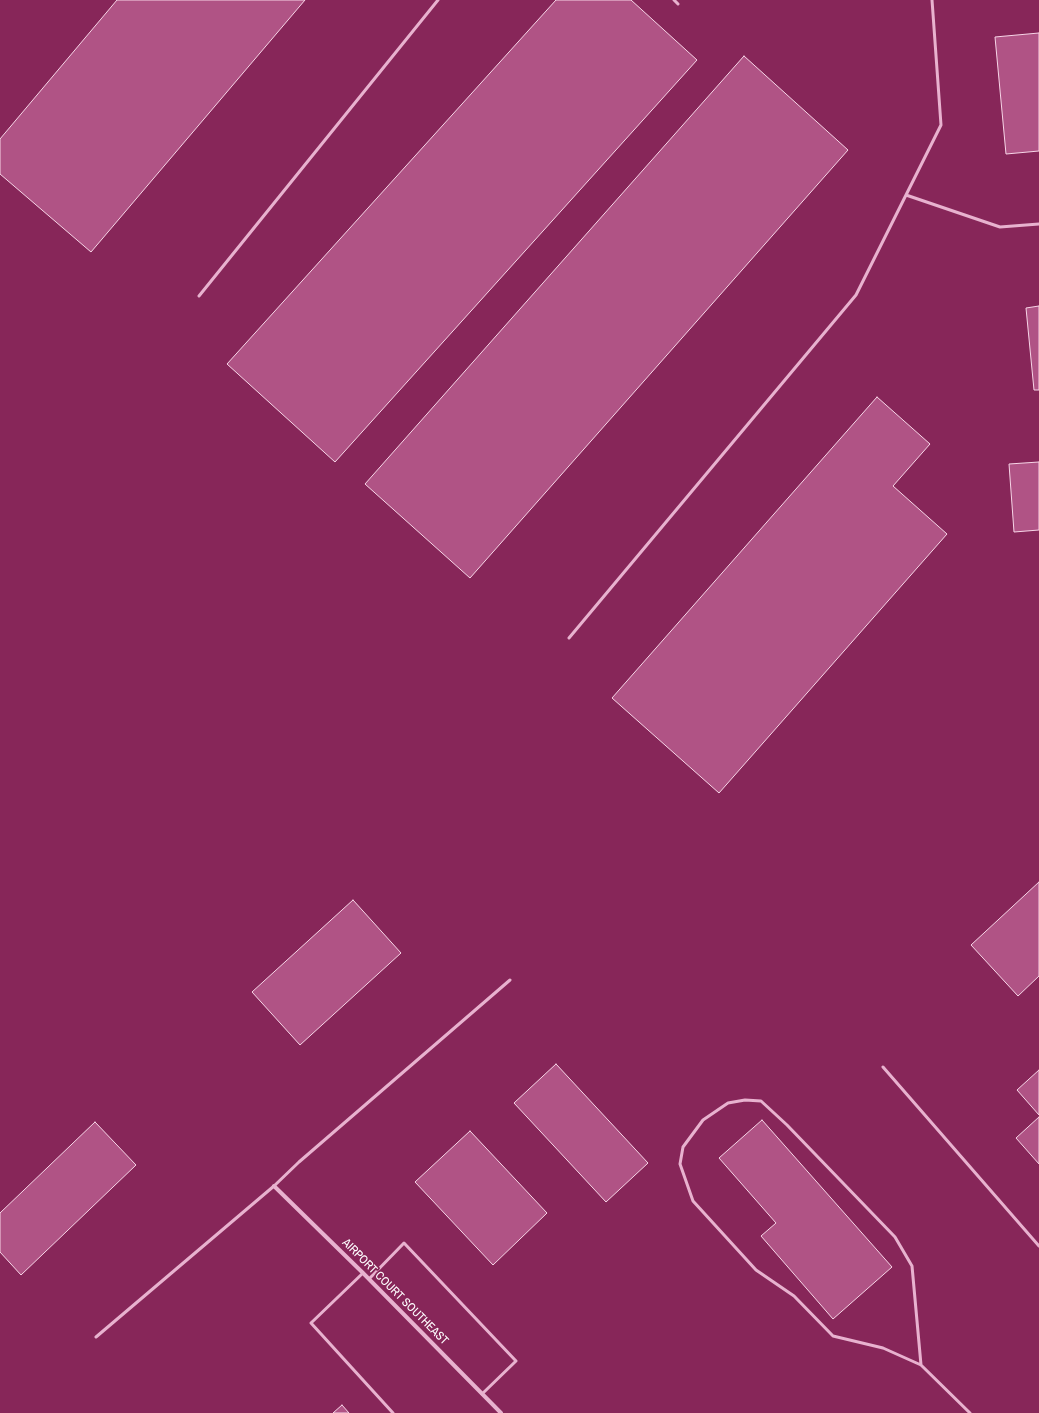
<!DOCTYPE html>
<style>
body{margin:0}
canvas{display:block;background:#872659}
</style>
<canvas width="1039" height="1413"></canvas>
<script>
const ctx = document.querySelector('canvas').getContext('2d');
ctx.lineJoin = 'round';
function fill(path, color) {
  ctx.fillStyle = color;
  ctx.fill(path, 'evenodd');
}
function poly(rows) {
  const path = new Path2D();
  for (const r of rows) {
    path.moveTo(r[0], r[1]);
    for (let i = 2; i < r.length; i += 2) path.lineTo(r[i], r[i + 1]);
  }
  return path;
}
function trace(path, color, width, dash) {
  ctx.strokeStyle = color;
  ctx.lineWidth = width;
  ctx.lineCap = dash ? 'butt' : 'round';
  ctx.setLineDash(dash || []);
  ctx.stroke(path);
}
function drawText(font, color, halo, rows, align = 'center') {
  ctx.font = font + ' "Archivo Narrow",sans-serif';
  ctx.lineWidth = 3.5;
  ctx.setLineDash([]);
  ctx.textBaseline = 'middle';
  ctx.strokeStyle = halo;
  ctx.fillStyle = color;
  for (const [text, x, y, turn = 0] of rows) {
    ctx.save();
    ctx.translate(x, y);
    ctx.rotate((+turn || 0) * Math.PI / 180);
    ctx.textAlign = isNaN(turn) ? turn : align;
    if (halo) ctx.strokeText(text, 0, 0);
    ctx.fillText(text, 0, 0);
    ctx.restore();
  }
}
const building = poly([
 [117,0,305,0,91,252,0,174,0,139,117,0],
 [556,0,631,0,697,60,335,462,227,364,556,0],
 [1039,33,1039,151,1006,154,995,37,1039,33],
 [744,56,848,150,470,578,365,484,744,56],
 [1039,306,1039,390,1034,390,1026,308,1039,306],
 [877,397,930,444,893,486,947,534,719,793,612,698,877,397],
 [1039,462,1039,530,1014,532,1009,464,1039,462],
 [1039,882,1039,976,1018,996,971,945,1039,882],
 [353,900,401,953,300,1045,252,992,353,900],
 [556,1064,648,1163,606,1202,514,1103,556,1064],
 [1039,1070,1039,1115,1017,1090,1039,1070],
 [1039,1117,1039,1164,1016,1138,1039,1117],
 [762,1120,892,1267,833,1319,761,1236,776,1223,719,1158,762,1120],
 [95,1122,136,1165,21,1275,0,1252,0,1213,95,1122],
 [470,1131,547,1213,493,1265,415,1182,470,1131],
 [342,1405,349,1413,333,1413,342,1405]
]);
const lane = poly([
 [674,0,678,4],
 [932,0,941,125,906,195,1000,227,1039,224],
 [199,296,438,0],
 [569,638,856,295,906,195],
 [883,1067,1039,1246],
 [363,1273,311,1323,393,1413],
 [369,1279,404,1243,516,1361,482,1394],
 [96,1337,274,1186,299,1162,510,980],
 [921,1365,912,1266,895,1237,787,1125,761,1101,745,1100,728,1103,703,1120,683,1147,680,1164,693,1201,756,1270,794,1296,833,1336,883,1348,921,1365,970,1413]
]);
const street = poly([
 [274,1186,363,1273,501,1413]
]);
const streetNames = [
 ["AIRPORT COURT SOUTHEAST",395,1292,45]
];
fill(building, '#b05385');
trace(building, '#f7d5e7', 1);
trace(lane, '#e8b2cf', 3);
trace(street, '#e8b2cf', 4);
drawText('12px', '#fff', '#872659', streetNames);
</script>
